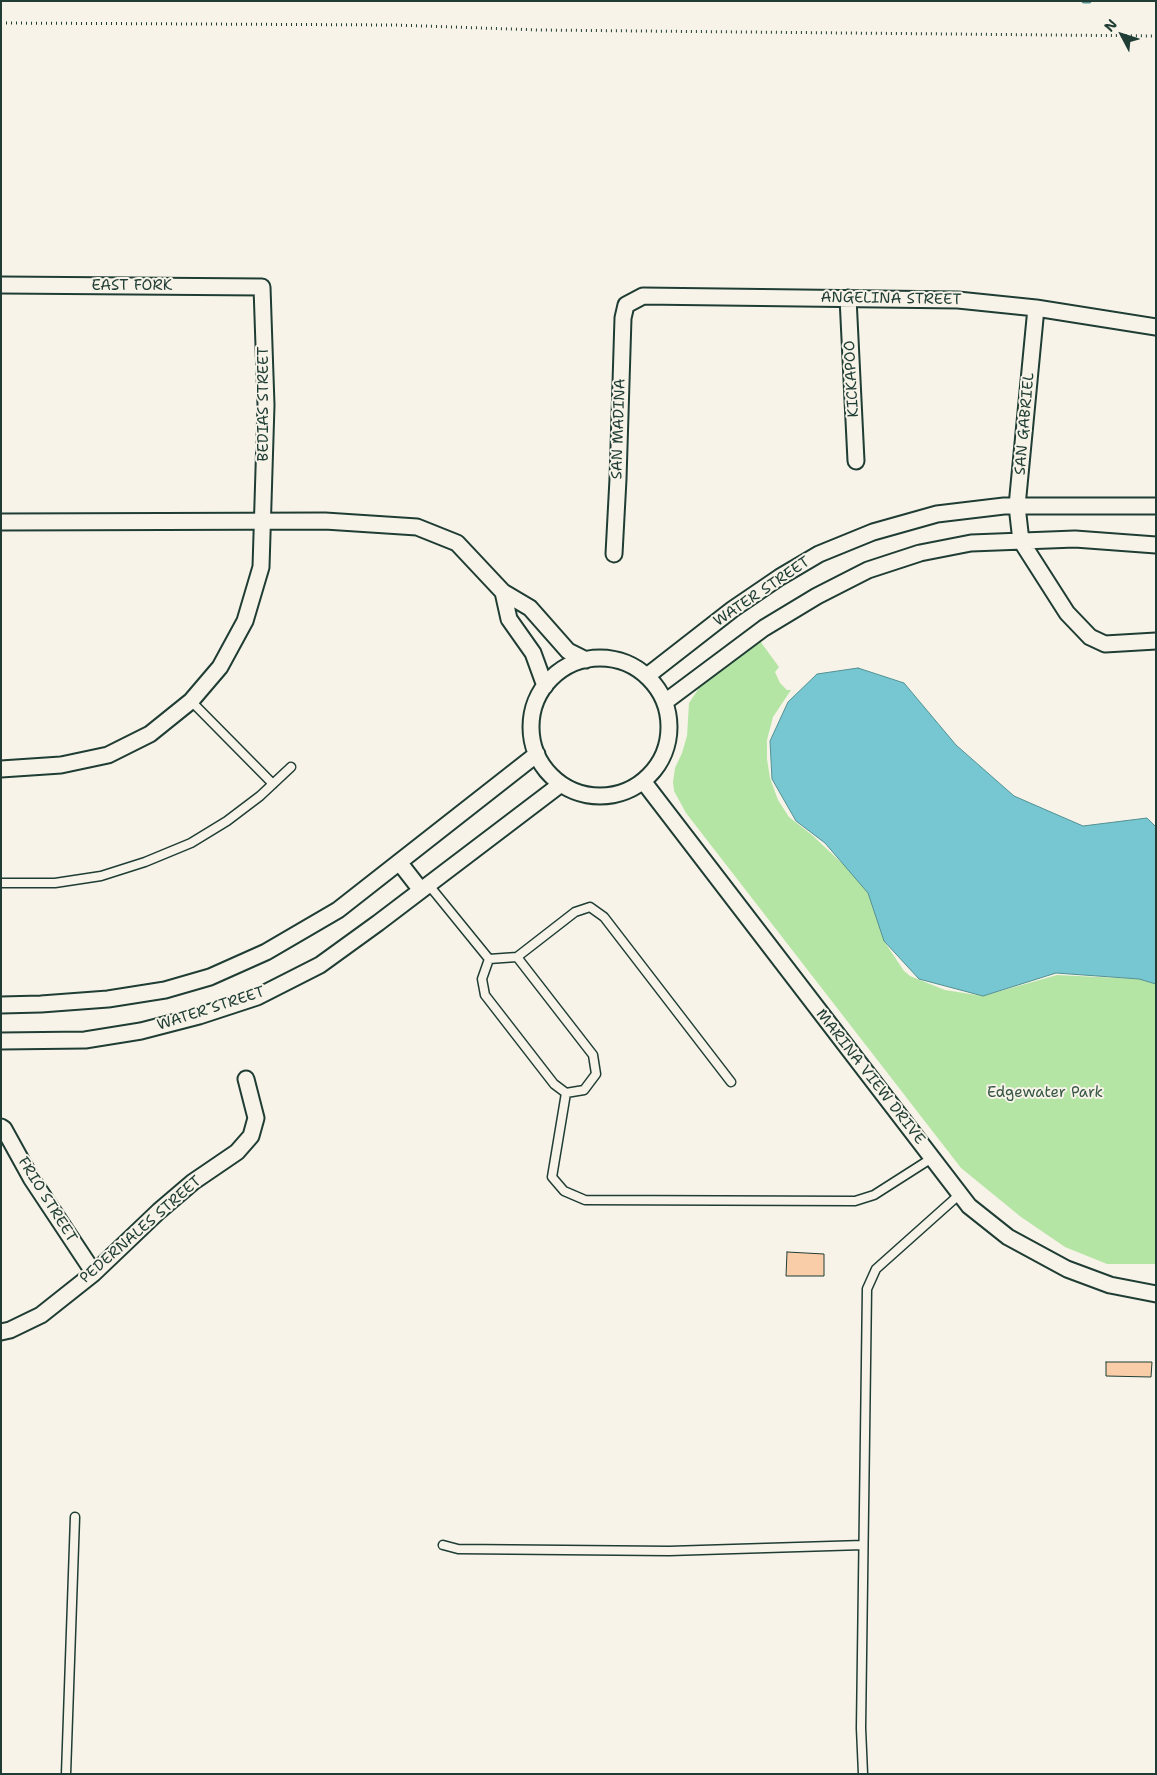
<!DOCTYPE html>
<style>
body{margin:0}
#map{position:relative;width:1157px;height:1775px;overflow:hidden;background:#f7f3e8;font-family:"Shantell Sans",sans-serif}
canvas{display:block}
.frame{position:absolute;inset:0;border:2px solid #1f3d34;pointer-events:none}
.north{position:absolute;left:1097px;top:10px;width:50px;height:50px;-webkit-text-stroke:4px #f7f3e8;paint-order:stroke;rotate:310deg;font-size:14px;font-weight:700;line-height:20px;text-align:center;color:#1f3d34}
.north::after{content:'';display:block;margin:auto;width:18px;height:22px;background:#1f3d34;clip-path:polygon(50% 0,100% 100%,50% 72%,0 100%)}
</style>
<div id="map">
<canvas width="1157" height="1775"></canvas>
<div class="frame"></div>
<div class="north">N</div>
</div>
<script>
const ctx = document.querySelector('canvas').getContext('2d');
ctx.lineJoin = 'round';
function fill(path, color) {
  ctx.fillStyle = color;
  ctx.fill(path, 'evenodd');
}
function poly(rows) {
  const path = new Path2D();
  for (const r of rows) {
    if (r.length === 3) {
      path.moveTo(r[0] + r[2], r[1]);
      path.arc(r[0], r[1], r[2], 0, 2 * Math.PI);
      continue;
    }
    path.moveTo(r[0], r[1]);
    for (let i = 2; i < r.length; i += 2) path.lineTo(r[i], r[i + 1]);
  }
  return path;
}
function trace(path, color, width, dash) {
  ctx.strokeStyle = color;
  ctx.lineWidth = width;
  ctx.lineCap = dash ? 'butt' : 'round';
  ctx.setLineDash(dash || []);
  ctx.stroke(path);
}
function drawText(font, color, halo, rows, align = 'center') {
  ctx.font = font + ' "Shantell Sans",sans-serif';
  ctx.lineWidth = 4;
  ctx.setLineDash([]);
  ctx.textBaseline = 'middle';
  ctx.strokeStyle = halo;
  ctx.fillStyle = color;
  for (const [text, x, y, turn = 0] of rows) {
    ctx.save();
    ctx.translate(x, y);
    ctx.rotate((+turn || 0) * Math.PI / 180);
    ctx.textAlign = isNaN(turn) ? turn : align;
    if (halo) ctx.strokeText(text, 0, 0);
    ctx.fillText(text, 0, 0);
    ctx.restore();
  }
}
const green = poly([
 [760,641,779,667,775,672,780,683,787,690,791,690,773,717,767,740,767,759,770,778,778,800,789,817,812,835,846,867,868,893,884,941,904,971,910,976,945,990,983,996,1057,975,1139,979,1156,984,1156,1264,1107,1264,1065,1247,1021,1217,961,1168,686,813,674,791,673,782,675,768,682,753,687,736,689,703,699,688]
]);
const water = poly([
 [858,668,904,683,956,745,1014,796,1083,826,1147,818,1156,827,1156,984,1139,979,1056,973,983,996,919,979,884,941,868,893,825,843,796,821,772,779,770,741,788,702,817,674,858,668]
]);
const stream = poly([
 [1084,1,1089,1]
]);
const building = poly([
 [787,1252,824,1254,824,1276,786,1276,787,1252],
 [1106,1362,1152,1362,1151,1377,1106,1376,1106,1362]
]);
const path = poly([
 [1,23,395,25,539,30,1156,36]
]);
const lane = poly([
 [191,701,273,784],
 [1,883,55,883,101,876,145,862,191,843,227,821,260,796,291,767],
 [428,884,489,959],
 [517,957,593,1055,596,1074,584,1090,566,1093,554,1084,485,995,482,979,489,959,517,957],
 [517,957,575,912,590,907,604,917,731,1082],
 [566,1093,552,1177,564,1191,585,1200,855,1201,874,1195,932,1158],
 [443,1545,458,1549,669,1551,863,1545],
 [66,1774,75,1517],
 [863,1774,861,1728,867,1289,876,1269,960,1194]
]);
const street = poly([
 [1,285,262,287,266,405,261,567,245,621,220,667,191,701,150,734,108,755,61,765,1,769],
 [848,298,856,461],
 [1036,308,1017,506,1021,541,1067,613,1090,637,1105,644,1156,641],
 [1,522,325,521,417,527,457,543,503,592,530,608,568,651,586,660],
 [614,554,618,479,623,318,626,305,643,296,958,300,1036,308,1156,327],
 [503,592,509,619,533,653,545,686],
 [600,727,69],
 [647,676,733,609,780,577,819,554,873,532,937,514,1004,506,1156,506],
 [665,702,764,628,817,596,868,570,920,553,971,543,1075,539,1156,545],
 [643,781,969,1206,1008,1237,1067,1269,1110,1285,1156,1294],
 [399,862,420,889],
 [1,1005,41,1004,108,999,165,990,210,977,266,952,338,910,537,754],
 [1,1041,85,1040,141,1031,199,1016,257,997,320,965,378,923,561,784],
 [1,1127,4,1129,31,1178,94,1273],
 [1,1332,10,1330,41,1315,94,1273,159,1211,193,1182,237,1152,251,1136,256,1118,246,1079]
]);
const streetNames = [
 ["EAST FORK",132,286],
 ["ANGELINA STREET",891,299,1],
 ["KICKAPOO",852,379,-93],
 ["BEDIAS STREET",264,404,-90],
 ["SAN GABRIEL",1025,424,-85],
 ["SAN MADINA",619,429,-88],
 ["WATER STREET",762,592,-34],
 ["WATER STREET",211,1009,-18],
 ["MARINA VIEW DRIVE",870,1077,52],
 ["FRIO STREET",47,1200,58],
 ["PEDERNALES STREET",141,1230,-41]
];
const parkNames = [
 ["Edgewater Park",1045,1093]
];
fill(green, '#b5e5a5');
fill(water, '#76c7d1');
trace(water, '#539092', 1);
trace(stream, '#539092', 5);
fill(building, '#facda9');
trace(building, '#1f3d34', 1);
trace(lane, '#1f3d34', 11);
trace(street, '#1f3d34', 19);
trace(path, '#1f3d34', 3, [1, 4]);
trace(lane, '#f7f3e8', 8);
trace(street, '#f7f3e8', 15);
drawText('15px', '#1f3d34', '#f7f3e8', streetNames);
drawText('15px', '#365645', '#f7f3e8', parkNames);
</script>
